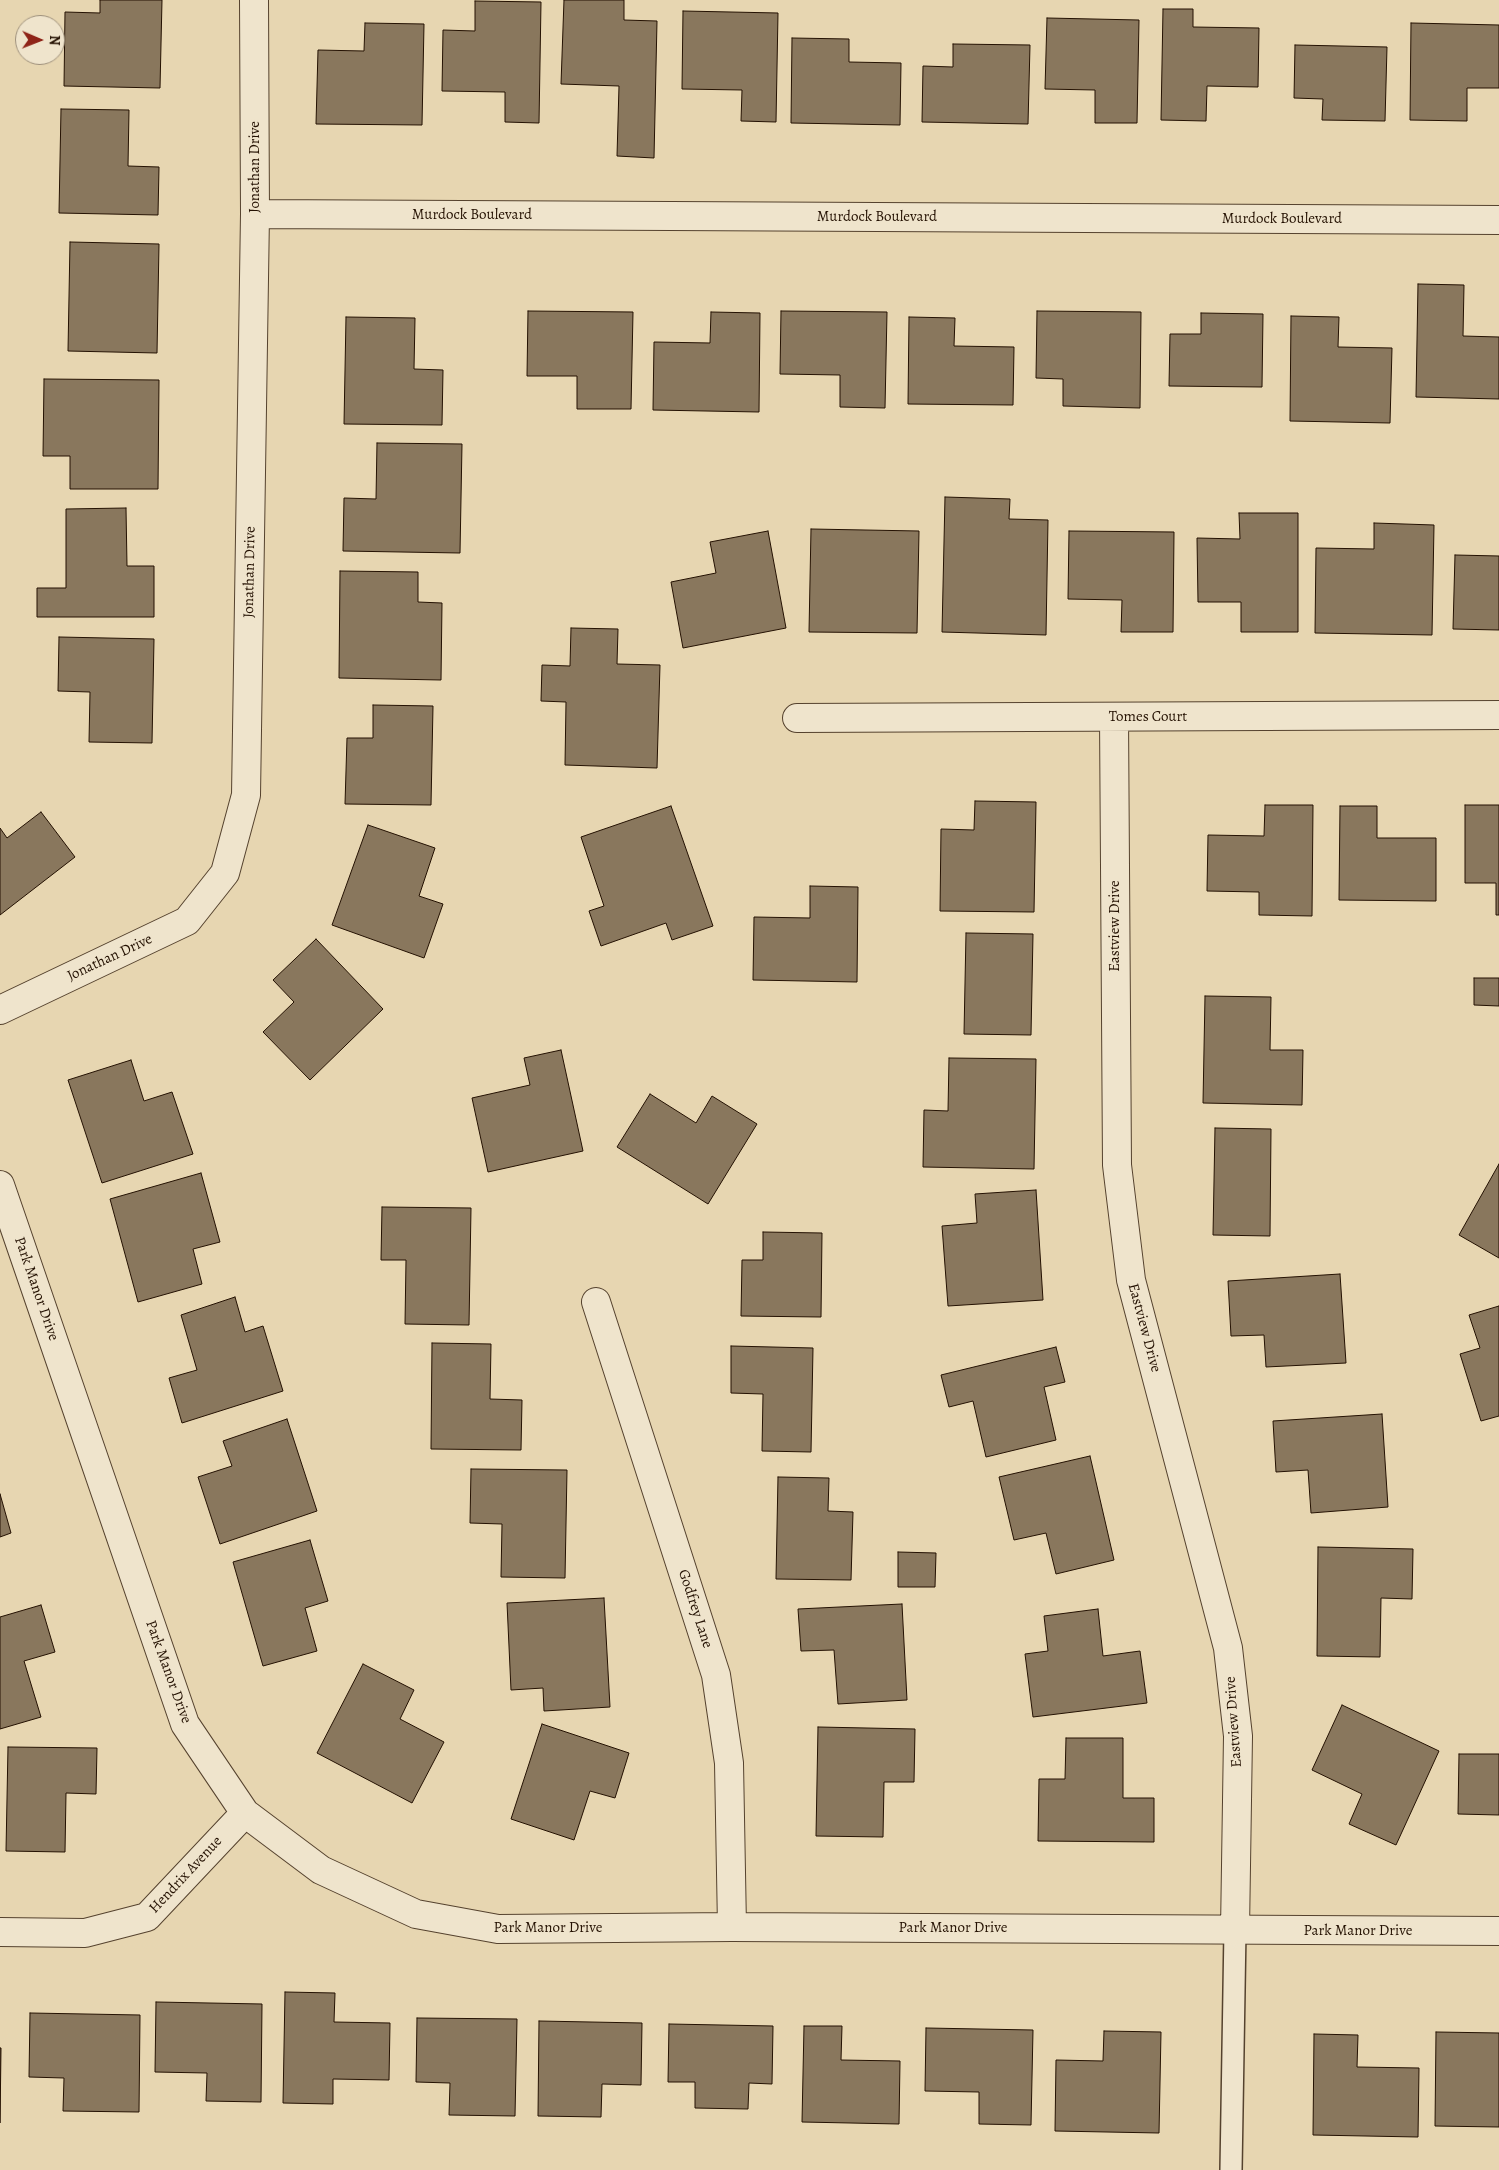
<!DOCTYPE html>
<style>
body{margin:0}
#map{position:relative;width:1499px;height:2170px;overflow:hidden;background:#e7d6b1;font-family:Alegreya,serif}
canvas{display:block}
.north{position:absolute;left:15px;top:15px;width:50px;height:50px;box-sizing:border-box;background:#efe4cc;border:1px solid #9e907b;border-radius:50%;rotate:91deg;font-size:14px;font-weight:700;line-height:20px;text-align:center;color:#241102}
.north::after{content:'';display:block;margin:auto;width:18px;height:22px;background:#8f2418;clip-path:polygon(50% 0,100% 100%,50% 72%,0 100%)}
</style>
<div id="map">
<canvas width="1499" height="2170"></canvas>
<div class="north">N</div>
</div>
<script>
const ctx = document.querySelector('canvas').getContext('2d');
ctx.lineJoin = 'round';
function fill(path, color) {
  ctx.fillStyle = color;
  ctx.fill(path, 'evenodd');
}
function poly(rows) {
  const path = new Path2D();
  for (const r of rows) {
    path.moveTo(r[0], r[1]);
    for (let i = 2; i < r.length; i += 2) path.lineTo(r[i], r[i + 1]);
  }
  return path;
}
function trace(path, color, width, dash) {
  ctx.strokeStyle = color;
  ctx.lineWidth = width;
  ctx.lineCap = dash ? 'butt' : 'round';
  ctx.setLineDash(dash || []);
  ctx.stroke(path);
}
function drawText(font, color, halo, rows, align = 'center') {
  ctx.font = font + ' Alegreya,serif';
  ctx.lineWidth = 5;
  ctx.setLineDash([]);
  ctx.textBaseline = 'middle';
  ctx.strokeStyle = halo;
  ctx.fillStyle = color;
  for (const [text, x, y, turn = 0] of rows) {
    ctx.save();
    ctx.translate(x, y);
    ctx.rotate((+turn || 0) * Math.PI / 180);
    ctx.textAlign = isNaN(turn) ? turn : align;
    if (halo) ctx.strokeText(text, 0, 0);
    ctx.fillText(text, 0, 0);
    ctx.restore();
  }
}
const building = poly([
 [100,0,162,0,160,88,64,86,65,12,100,13,100,0],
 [564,0,624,0,624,20,657,21,654,158,617,156,619,86,561,84,564,0],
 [475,1,541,2,539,123,505,122,505,92,442,91,443,30,475,31,475,1],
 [1163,9,1193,9,1193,27,1259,28,1258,87,1207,86,1206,121,1161,120,1163,9],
 [683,11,778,13,776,122,741,121,742,90,682,89,683,11],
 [1047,18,1139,20,1137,123,1095,123,1095,90,1045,89,1047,18],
 [365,23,424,24,422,125,316,124,318,50,364,51,365,23],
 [1411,23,1499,25,1499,88,1467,88,1467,121,1410,120,1411,23],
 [792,38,849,39,849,62,901,63,900,125,791,123,792,38],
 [953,44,1030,45,1028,124,922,122,923,66,953,67,953,44],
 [1295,45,1387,47,1385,121,1322,120,1323,99,1294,98,1295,45],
 [61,109,129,110,128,166,159,167,158,215,59,213,61,109],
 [70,242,159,244,157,353,68,351,70,242],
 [1418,284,1464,285,1463,336,1499,337,1499,399,1416,397,1418,284],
 [528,311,633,312,631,409,577,409,577,376,527,376,528,311],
 [781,311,887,312,885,408,840,407,840,375,780,374,781,311],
 [1037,311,1141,312,1140,408,1063,406,1063,379,1036,378,1037,311],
 [711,312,760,313,759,412,653,410,654,342,710,343,711,312],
 [1201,313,1263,314,1262,387,1169,386,1170,334,1201,334,1201,313],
 [1291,316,1339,317,1338,347,1392,348,1390,423,1290,421,1291,316],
 [346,317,415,318,414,369,443,370,442,425,344,424,346,317],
 [909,317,955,318,954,346,1014,347,1013,405,908,404,909,317],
 [44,379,159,380,158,489,70,489,70,456,43,456,44,379],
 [377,443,462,444,460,553,343,551,344,498,376,499,377,443],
 [945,497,1010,499,1009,519,1048,520,1046,635,942,632,945,497],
 [126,508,127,566,154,566,154,617,37,617,37,588,66,588,66,509,126,508],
 [1239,513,1298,513,1298,632,1241,632,1241,602,1198,602,1197,538,1240,539,1239,513],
 [1374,523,1434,525,1432,635,1315,633,1316,548,1374,549,1374,523],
 [811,529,919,531,917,633,809,632,811,529],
 [768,531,786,628,683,648,671,582,716,573,710,542,768,531],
 [1069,531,1174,532,1173,632,1121,632,1122,600,1068,599,1069,531],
 [1455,555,1499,556,1499,630,1453,629,1455,555],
 [340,571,418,572,418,602,442,603,441,680,339,678,340,571],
 [571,628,618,629,617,664,660,665,657,768,565,765,566,702,541,701,542,665,570,666,571,628],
 [59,637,154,639,152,743,89,742,90,692,58,691,59,637],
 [373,705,433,706,431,805,345,804,347,738,373,738,373,705],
 [975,801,1036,802,1034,912,940,911,941,829,974,830,975,801],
 [1265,805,1313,805,1312,916,1259,915,1259,892,1207,891,1208,835,1264,836,1265,805],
 [1465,805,1499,805,1499,915,1496,915,1496,883,1465,883,1465,805],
 [671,806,713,926,672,940,666,923,601,946,589,911,604,906,581,837,671,806],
 [1340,806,1377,806,1377,838,1436,838,1436,901,1339,900,1340,806],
 [41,812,75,857,0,915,0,828,7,838,41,812],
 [368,825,435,848,419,896,443,904,424,958,332,925,368,825],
 [810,886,858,887,857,982,753,980,754,917,810,918,810,886],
 [966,933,1033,934,1031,1035,964,1034,966,933],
 [316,939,383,1009,310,1080,263,1032,294,1002,273,980,316,939],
 [1474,978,1499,978,1499,1006,1474,1005,1474,978],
 [1205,996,1271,997,1270,1050,1303,1050,1302,1105,1203,1103,1205,996],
 [561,1050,583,1151,488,1172,472,1098,530,1085,524,1058,561,1050],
 [949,1058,1036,1059,1034,1169,923,1167,924,1110,948,1111,949,1058],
 [131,1060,144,1101,172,1092,193,1154,102,1183,68,1080,131,1060],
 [650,1094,696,1123,712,1096,757,1124,708,1204,617,1147,650,1094],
 [1215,1128,1271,1129,1270,1236,1213,1235,1215,1128],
 [1499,1164,1499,1258,1459,1235,1499,1164],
 [201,1173,220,1242,193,1249,202,1284,138,1302,110,1199,201,1173],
 [1036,1190,1043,1300,948,1306,942,1226,977,1223,975,1194,1036,1190],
 [382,1207,471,1208,469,1325,405,1324,406,1260,381,1260,382,1207],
 [763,1232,822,1233,821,1317,741,1316,742,1260,763,1260,763,1232],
 [1340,1274,1346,1363,1266,1367,1264,1335,1231,1336,1228,1281,1340,1274],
 [235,1297,245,1332,263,1326,283,1391,182,1423,169,1378,197,1370,181,1315,235,1297],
 [1499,1306,1499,1416,1481,1421,1460,1354,1480,1348,1469,1315,1499,1306],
 [432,1343,491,1344,490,1399,522,1400,521,1450,431,1449,432,1343],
 [731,1346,813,1348,811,1452,762,1451,763,1394,731,1393,731,1346],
 [1056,1347,1065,1382,1044,1387,1056,1440,986,1457,973,1401,949,1407,941,1375,1056,1347],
 [1382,1414,1388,1507,1311,1513,1308,1470,1276,1472,1273,1421,1382,1414],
 [287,1419,317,1511,220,1544,198,1477,232,1466,223,1441,287,1419],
 [1090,1456,1114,1560,1056,1574,1046,1533,1014,1540,999,1477,1090,1456],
 [471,1469,567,1470,565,1578,501,1577,502,1524,470,1523,471,1469],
 [778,1477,829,1478,828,1511,853,1512,851,1580,776,1579,778,1477],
 [0,1494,11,1533,0,1537,0,1494],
 [310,1540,328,1601,305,1608,317,1651,263,1666,233,1562,310,1540],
 [1318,1547,1413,1549,1412,1599,1381,1598,1380,1657,1317,1656,1318,1547],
 [898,1552,936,1553,935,1587,898,1587,898,1552],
 [604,1598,610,1707,544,1711,543,1688,511,1690,507,1603,604,1598],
 [902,1604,907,1700,838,1704,834,1650,801,1651,798,1609,902,1604],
 [41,1605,55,1652,24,1661,41,1717,0,1729,0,1617,41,1605],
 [1098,1609,1103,1656,1140,1651,1147,1703,1033,1717,1025,1654,1048,1651,1044,1616,1098,1609],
 [363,1664,414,1690,400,1719,444,1742,412,1803,317,1753,363,1664],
 [1342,1705,1439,1751,1396,1845,1349,1824,1362,1794,1312,1770,1342,1705],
 [542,1724,629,1753,615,1798,590,1791,574,1840,511,1819,542,1724],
 [818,1727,915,1729,914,1782,884,1782,883,1837,816,1836,818,1727],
 [1066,1738,1123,1738,1123,1798,1154,1798,1154,1842,1038,1841,1039,1779,1065,1779,1066,1738],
 [8,1747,97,1748,96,1794,66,1793,65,1852,6,1851,8,1747],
 [1459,1754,1499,1754,1499,1815,1458,1814,1459,1754],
 [285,1992,335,1993,334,2022,390,2023,389,2080,333,2079,333,2104,283,2103,285,1992],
 [156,2002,262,2004,261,2102,206,2101,207,2073,155,2072,156,2002],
 [30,2013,140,2015,139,2112,63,2111,64,2078,29,2077,30,2013],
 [417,2018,517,2019,515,2116,449,2115,450,2083,416,2082,417,2018],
 [539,2021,642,2023,641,2085,602,2084,601,2117,538,2116,539,2021],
 [669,2024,773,2026,772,2084,749,2083,748,2109,695,2108,695,2082,668,2082,669,2024],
 [804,2026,842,2026,841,2060,900,2061,899,2124,802,2122,804,2026],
 [926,2028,1033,2030,1031,2125,979,2124,979,2092,925,2091,926,2028],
 [1104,2031,1161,2032,1159,2133,1055,2131,1056,2060,1103,2061,1104,2031],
 [1436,2032,1499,2033,1499,2127,1435,2126,1436,2032],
 [1314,2034,1358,2035,1357,2067,1419,2068,1418,2137,1313,2135,1314,2034],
 [0,2048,1,2048,0,2123,0,2048]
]);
const lane = poly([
 [1231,2170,1235,1930]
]);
const street = poly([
 [255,214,1499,220],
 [1114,717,1117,1165,1131,1280,1228,1648,1238,1736,1235,1930],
 [797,718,1499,715],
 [0,1010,187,921,225,873,246,795,255,214,254,0],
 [0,1185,185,1724,245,1813,321,1870,416,1914,498,1929,732,1927,1499,1931],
 [596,1302,716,1675,729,1763,732,1927],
 [0,1932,85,1933,147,1917,245,1813]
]);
const streetNames = [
 ["Jonathan Drive",255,167,-90],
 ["Murdock Boulevard",472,215],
 ["Murdock Boulevard",877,217],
 ["Murdock Boulevard",1282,219],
 ["Jonathan Drive",250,572,-89],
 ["Tomes Court",1148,717],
 ["Eastview Drive",1115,926,-90],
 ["Jonathan Drive",110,958,-25],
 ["Park Manor Drive",36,1289,71],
 ["Eastview Drive",1144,1328,75],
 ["Godfrey Lane",695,1609,72],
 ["Park Manor Drive",168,1672,70],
 ["Eastview Drive",1234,1722,-94],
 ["Hendrix Avenue",186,1875,-47],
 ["Park Manor Drive",548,1928],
 ["Park Manor Drive",953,1928],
 ["Park Manor Drive",1358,1931]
];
fill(building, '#89775d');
trace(building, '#241102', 1);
trace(lane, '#55422e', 24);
trace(street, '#55422e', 30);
trace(lane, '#efe4cc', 21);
trace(street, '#efe4cc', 28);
drawText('15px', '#241102', '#efe4cc', streetNames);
</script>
